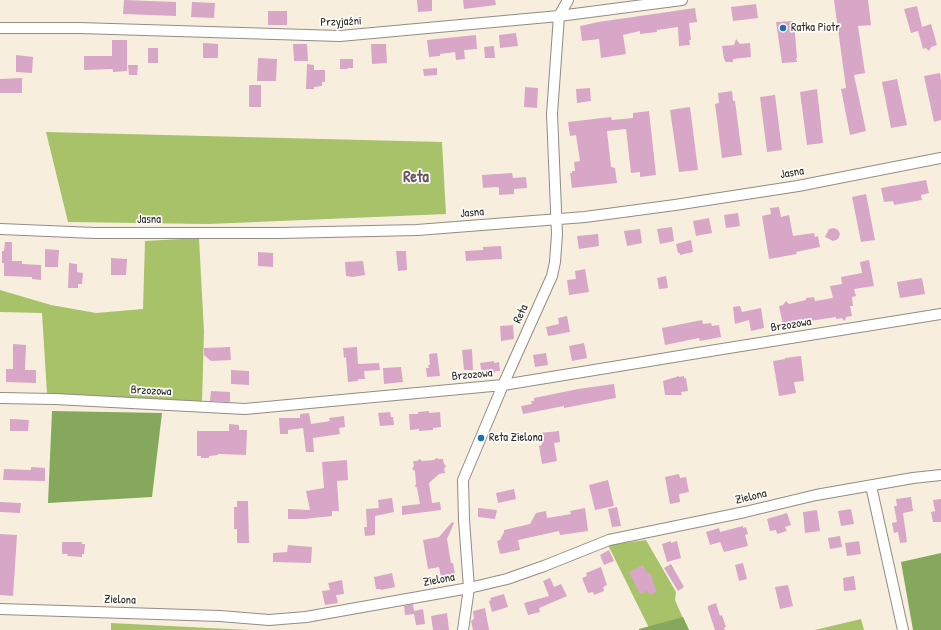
<!DOCTYPE html>
<meta charset="utf-8">
<style>
body{margin:0}
canvas{display:block;background:#f8eedd}
</style>
<canvas width="941" height="630"></canvas>
<script>
const ctx = document.querySelector('canvas').getContext('2d');
ctx.lineJoin = 'round';
function fill(path, color) {
  ctx.fillStyle = color;
  ctx.fill(path, 'evenodd');
}
function poly(rows) {
  const path = new Path2D();
  for (const r of rows) {
    path.moveTo(r[0], r[1]);
    for (let i = 2; i < r.length; i += 2) path.lineTo(r[i], r[i + 1]);
  }
  return path;
}
function trace(path, color, width, dash) {
  ctx.strokeStyle = color;
  ctx.lineWidth = width;
  ctx.lineCap = dash ? 'butt' : 'round';
  ctx.setLineDash(dash || []);
  ctx.stroke(path);
}
function drawText(font, color, halo, rows, align = 'center') {
  ctx.font = font + ' "Patrick Hand",sans-serif';
  ctx.lineWidth = 3.5;
  ctx.setLineDash([]);
  ctx.textBaseline = 'middle';
  ctx.strokeStyle = halo;
  ctx.fillStyle = color;
  for (const [text, x, y, turn = 0] of rows) {
    ctx.save();
    ctx.translate(x, y);
    ctx.rotate((+turn || 0) * Math.PI / 180);
    ctx.textAlign = isNaN(turn) ? turn : align;
    if (halo) ctx.strokeText(text, 0, 0);
    ctx.fillText(text, 0, 0);
    ctx.restore();
  }
}
const green = poly([
 [46,132,442,142,446,214,209,224,68,222],
 [199,238,204,332,202,403,47,394,42,313,0,312,0,290,51,305,96,313,143,309,145,241],
 [646,540,676,592,675,600,686,625,650,630,608,545],
 [861,619,864,630,815,630],
 [111,623,249,630,111,630]
]);
const forest = poly([
 [52,411,162,413,152,497,48,503],
 [941,553,941,630,913,630,901,562],
 [683,617,689,630,639,630,639,629]
]);
const building = poly([
 [124,0,176,2,176,16,123,14],
 [417,0,432,0,432,11,418,12],
 [463,0,495,0,496,5,464,9],
 [834,0,868,0,871,25,858,26,865,73,854,75,866,131,850,135,841,89,846,88],
 [192,2,215,3,214,18,191,17],
 [756,4,758,18,733,21,731,7],
 [917,6,922,27,931,24,937,45,931,47,929,51,926,48,923,49,918,31,911,33,904,9],
 [695,8,697,22,689,23,691,40,689,40,690,45,679,46,678,27,657,30,657,32,640,34,640,31,623,35,626,54,601,58,599,39,582,41,580,26,585,25,598,22],
 [268,11,287,11,287,25,268,25],
 [794,21,797,58,796,58,797,62,782,63,776,22],
 [516,33,518,46,500,48,499,35],
 [476,35,477,49,464,50,465,59,456,60,455,52,440,54,440,56,429,57,427,40],
 [736,39,740,44,750,43,751,57,733,59,733,62,726,62,724,59,722,46,734,45],
 [112,40,127,40,127,71,113,72,113,69,84,70,84,56,112,56],
 [203,43,218,44,218,58,203,58],
 [293,44,307,44,308,61,294,61],
 [371,44,386,44,387,63,372,64],
 [494,46,495,58,485,58,484,47],
 [148,48,158,48,158,63,148,63],
 [16,55,33,57,32,73,16,72],
 [258,58,277,59,276,81,257,81],
 [340,59,353,59,353,68,348,68,347,69,340,69],
 [307,64,314,65,314,70,325,70,325,82,322,82,322,86,314,87,314,89,306,89],
 [128,65,138,65,137,75,129,75],
 [437,68,437,75,424,76,423,69],
 [940,73,941,79,941,120,934,122,924,76],
 [22,78,22,93,0,93,0,79],
 [897,79,907,125,891,128,882,82],
 [249,85,261,85,261,107,249,107],
 [525,87,538,88,537,108,524,107],
 [590,88,591,101,577,103,576,89],
 [817,89,823,143,807,145,800,92],
 [732,91,733,101,735,101,742,155,722,158,715,104,719,103,718,93],
 [775,95,782,150,767,152,760,97],
 [690,107,698,170,679,172,670,110],
 [649,111,656,175,640,177,640,172,631,173,626,129,607,131,611,167,615,168,617,183,572,188,570,173,572,173,572,171,575,171,574,162,580,161,576,135,570,136,568,122,611,117,612,120,633,118,633,113],
 [512,173,513,178,526,177,527,188,514,189,514,194,499,195,499,188,497,187,483,188,482,175],
 [926,180,929,193,921,195,922,200,894,205,893,201,884,202,881,188],
 [866,194,875,240,861,242,852,197],
 [779,207,781,217,789,215,793,236,814,233,815,237,818,236,820,247,796,252,797,254,769,259,762,216,771,214,770,208],
 [738,213,740,226,726,228,724,215],
 [709,218,712,233,696,236,693,221],
 [672,227,674,241,660,244,657,229],
 [834,228,838,230,840,234,838,239,833,241,825,237,829,229],
 [640,229,642,243,627,246,624,231],
 [598,234,599,246,579,249,577,236],
 [691,240,693,252,680,255,680,253,678,253,676,244],
 [5,242,12,242,12,261,22,261,22,264,41,265,41,280,32,279,32,277,4,276,4,263,2,263,2,251,4,251],
 [501,246,502,259,466,261,465,251,483,250,483,247],
 [45,249,59,250,58,267,45,267],
 [396,251,406,251,407,270,398,271],
 [258,252,273,253,273,267,258,266],
 [111,258,127,259,126,275,111,275],
 [869,260,874,286,854,289,856,296,852,297,853,306,850,306,852,316,846,317,845,321,841,318,836,319,836,317,783,325,779,306,783,305,786,301,789,304,806,300,806,298,814,297,815,301,833,298,830,286,842,284,841,277,862,273,860,262],
 [363,261,365,275,352,277,346,276,345,262],
 [69,263,77,264,77,272,83,273,82,284,78,284,78,288,68,288],
 [585,269,589,292,569,295,567,280,576,279,575,271],
 [666,276,668,288,659,289,657,278],
 [922,278,925,294,900,298,897,282],
 [740,306,742,312,761,308,764,328,751,331,749,320,735,324,733,307],
 [567,316,570,332,548,336,546,327,559,324,558,318],
 [702,320,703,324,711,323,712,326,719,325,721,337,700,341,699,338,665,345,662,328],
 [513,325,514,339,501,341,500,326],
 [584,343,587,358,572,361,569,346],
 [13,344,26,345,25,370,36,370,36,383,6,382,6,369,13,369],
 [230,347,231,360,211,361,204,355,204,348],
 [357,347,358,364,379,363,380,370,364,371,365,379,358,379,358,381,348,382,346,357,344,358,343,348],
 [472,349,473,370,464,370,462,350],
 [437,353,440,376,427,377,426,368,429,368,428,365,430,365,429,354],
 [546,353,548,365,535,367,533,355],
 [801,356,804,381,794,382,796,393,779,396,773,361,785,359,785,358],
 [494,361,494,363,499,362,500,371,495,371,495,373,482,374,480,363],
 [401,367,403,382,384,384,383,368],
 [231,370,249,371,249,385,231,384],
 [679,376,679,377,684,376,684,378,686,378,688,391,681,392,682,395,665,395,663,381],
 [614,384,616,398,564,408,564,406,523,414,521,406,532,404,531,401,534,401,534,398,578,389],
 [211,391,230,392,230,402,210,401],
 [429,411,429,413,440,412,441,427,433,428,433,430,419,431,419,429,410,430,409,414,418,414,418,412],
 [390,412,391,417,393,417,394,425,380,426,378,413],
 [309,413,311,424,330,421,329,418,344,416,345,427,339,428,340,434,313,438,314,452,306,452,303,428,288,430,288,434,280,434,279,418,300,418,300,414],
 [10,419,29,420,28,431,10,431],
 [229,424,239,425,239,430,247,430,246,455,218,454,218,455,209,456,209,458,201,458,201,456,197,456,197,431,229,431],
 [559,431,560,442,554,443,557,461,542,464,539,446,542,445,540,433],
 [436,458,439,459,443,459,444,464,446,466,444,469,445,473,439,474,429,483,432,503,440,502,441,510,402,515,402,506,420,504,417,488,415,486,416,484,415,471,412,469,414,466,413,461,417,461,420,459,422,461,434,460],
 [347,460,348,480,337,481,339,511,332,511,332,516,304,519,288,519,288,509,310,510,306,491,324,488,322,462],
 [31,467,45,468,45,481,3,480,4,469,31,470],
 [679,474,680,478,686,477,689,492,679,494,680,502,670,504,665,477],
 [608,480,614,506,595,510,589,485],
 [514,489,516,499,498,503,496,493],
 [911,497,913,511,903,513,907,542,900,543,898,532,894,533,892,523,897,522,894,506,897,506,896,499],
 [392,498,394,512,375,516,375,535,365,536,364,527,367,527,366,509,379,508,378,500],
 [941,499,941,522,933,522,931,512,935,511,933,500],
 [237,501,248,501,249,543,237,543,237,529,234,529,234,507,237,507],
 [0,502,21,503,20,513,0,512],
 [617,507,621,526,612,527,608,509],
 [478,508,497,510,495,519,478,517],
 [585,508,588,531,560,535,559,531,518,540,520,550,500,554,497,541,500,540,504,532,504,530,530,524,536,513,546,511,547,518,571,514,570,511],
 [851,509,854,524,841,526,838,511],
 [817,510,820,531,805,533,803,512],
 [787,513,791,525,785,527,787,531,777,534,776,530,770,531,767,519],
 [452,522,454,523,447,539,451,563,453,563,456,579,442,582,439,567,428,569,423,540,439,537],
 [743,526,743,528,746,527,748,534,745,535,748,546,724,552,720,542,710,545,706,532,719,528,720,532],
 [0,534,17,535,13,596,0,595],
 [840,536,842,547,830,549,828,538],
 [671,541,671,543,677,541,681,558,667,562,662,544],
 [859,541,861,554,847,556,845,543],
 [62,542,82,542,82,544,85,544,84,554,82,554,82,557,67,556,68,554,62,554],
 [288,545,312,547,311,563,273,562,273,553,287,552],
 [609,550,614,561,604,565,600,555],
 [743,563,747,579,739,581,735,565],
 [671,564,684,587,678,591,664,568],
 [643,565,648,574,650,573,653,579,652,580,657,592,650,595,647,591,640,594,629,572],
 [601,567,607,585,603,587,604,591,594,595,593,592,588,593,582,578,587,576,586,573],
 [392,573,395,587,381,590,381,589,376,589,374,577],
 [854,576,856,590,844,591,843,578],
 [550,578,554,587,561,584,567,596,539,608,540,612,528,615,524,603,549,596,543,581],
 [342,580,344,594,336,595,338,603,325,605,322,591,330,590,328,583],
 [788,585,793,606,780,609,775,587],
 [504,594,508,607,492,612,489,601,491,600,490,598],
 [716,603,720,616,722,615,726,627,724,628,725,630,715,630,708,609,708,606],
 [413,604,414,611,423,609,425,624,416,625,414,614,405,615,404,606],
 [485,608,489,630,473,630,471,621,474,619,473,611],
 [447,613,449,630,433,630,431,616]
]);
const street = poly([
 [0,28,79,28,340,36,559,16,682,0],
 [0,229,95,233,280,233,417,230,585,217,675,205,798,186,941,158],
 [0,398,55,399,245,409,503,385,710,351,941,314],
 [871,486,903,630],
 [0,609,220,616,269,620,306,617,469,588,507,579,544,566,609,540,745,512,816,495,913,478,941,475],
 [463,630,469,588,464,520,463,480,503,385,552,276,555,262,557,234,552,114,559,16,568,0]
]);
const markers = [
 [783,28,4,"#1f6fb2"],
 [481,438,4,"#1f6fb2"]
];
const streetNames = [
 ["Przyjaźni",341,22,-2],
 ["Jasna",792,173,-10],
 ["Jasna",472,213,-5],
 ["Jasna",149,220],
 ["Reta",521,314,-66],
 ["Brzozowa",791,325,-9],
 ["Brzozowa",472,375,-5],
 ["Brzozowa",151,391,3],
 ["Zielona",751,497,-13],
 ["Zielona",439,580,-10],
 ["Zielona",120,600,2]
];
const poiNames = [
 ["Ratka Piotr",791,28],
 ["Reta Zielona",489,438]
];
const districtNames = [
 ["Reta",416,178]
];
fill(green, '#a7c269');
fill(forest, '#85a85d');
fill(building, '#d8a7c7');
trace(street, '#928c84', 12);
trace(street, '#fff', 10);
for (const [x, y, r, color] of markers) {
  const dot = new Path2D();
  dot.arc(x, y, r, 0, 2 * Math.PI);
  ctx.fillStyle = color;
  ctx.fill(dot);
  trace(dot, '#fdfcf7', 1.5);
}
drawText('12px', '#2b2b2b', '#fdfcf7', streetNames);
drawText('12px', '#2b2b2b', '#fdfcf7', poiNames, 'left');
drawText('bold 16px', '#685662', '#fdfcf7', districtNames);
</script>
